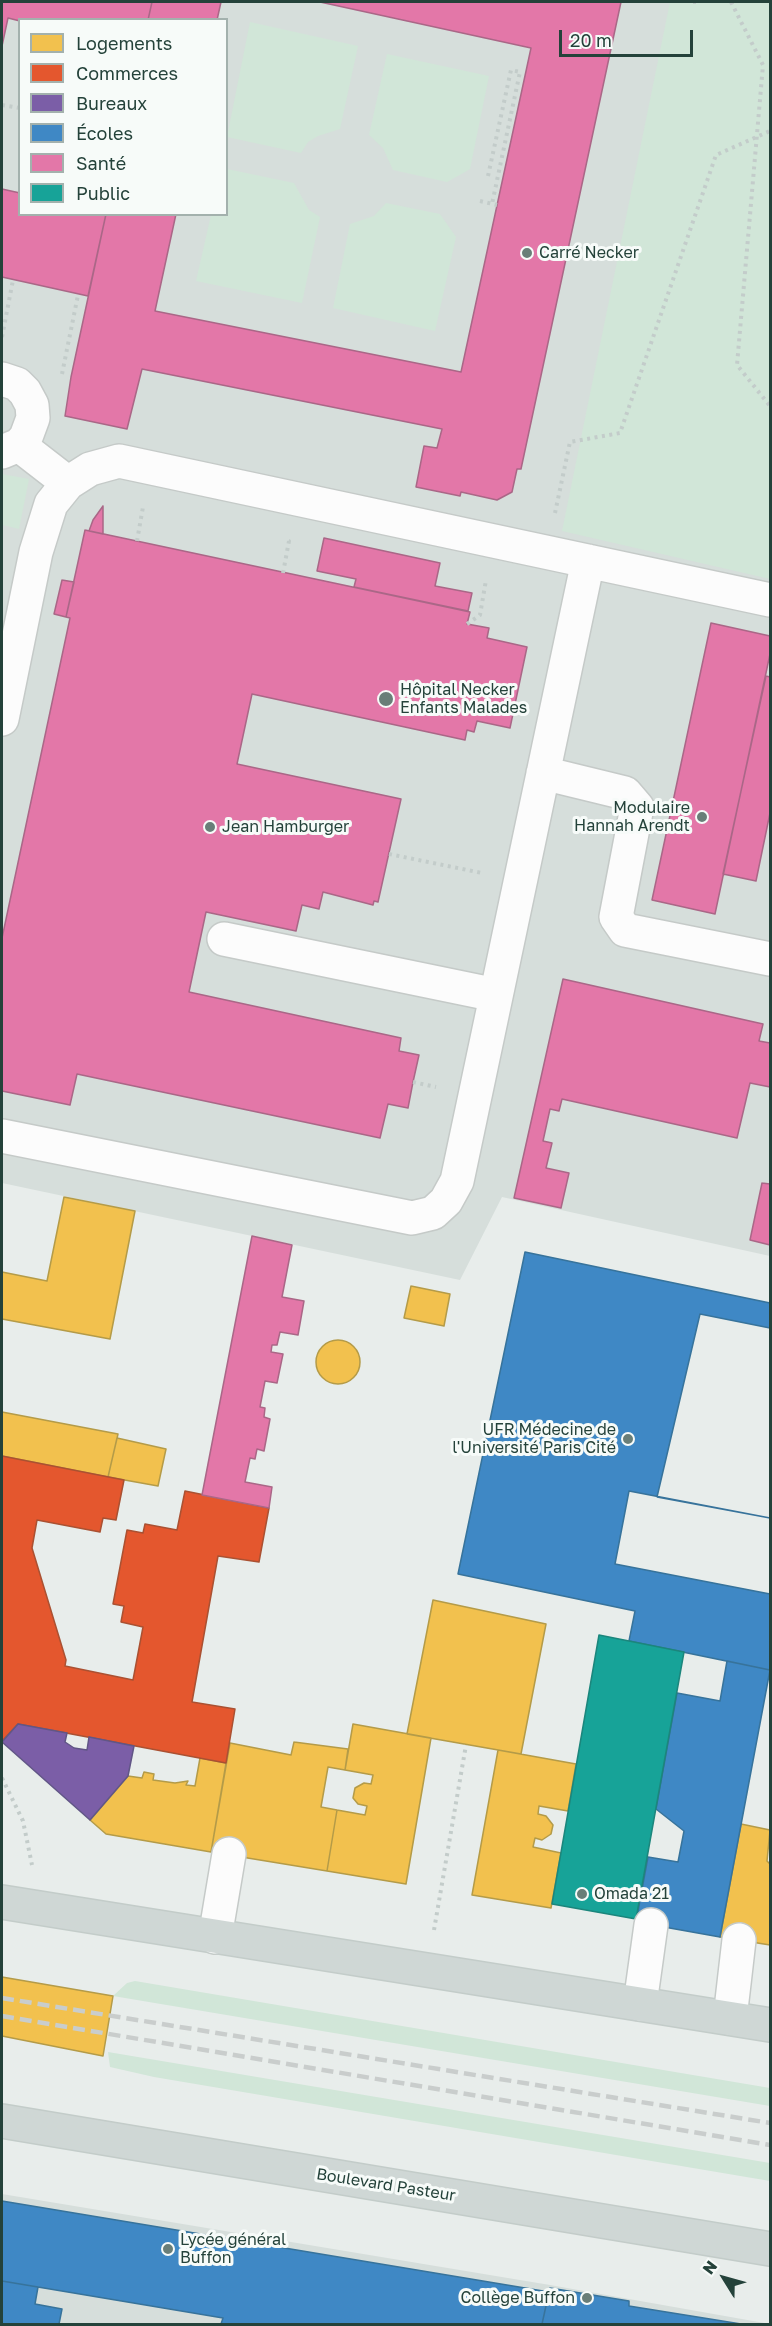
<!DOCTYPE html>
<meta charset="utf-8">
<style>
body{margin:0}
#map{position:relative;width:772px;height:2326px;overflow:hidden;background:#e8edeb;font-family:"Golos Text",sans-serif}
canvas{display:block}
.frame{position:absolute;inset:0;border:3px solid #24423a;pointer-events:none}
.legend{position:absolute;left:18px;top:18px;width:210px;height:198px;box-sizing:border-box;background:#f7fbf9;border:2px solid #a3b1ad;margin:0;padding:8px 10px;list-style:none;font-size:18px;color:#24423a}
.legend li{display:flex;align-items:center;gap:12px;height:30px}
.legend b{width:30px;border:2px solid #a3b1ad}
.north{position:absolute;left:694px;top:2248px;width:60px;height:60px;-webkit-text-stroke:4px #f7fbf9;paint-order:stroke;rotate:307deg;font-size:16px;font-weight:700;line-height:24px;text-align:center;color:#24423a}
.north::after{content:'';display:block;margin:auto;width:21px;height:27px;background:#24423a;clip-path:polygon(50% 0,100% 100%,50% 72%,0 100%)}
.scale{position:absolute;left:559px;top:30px;width:134px;height:27px;box-sizing:border-box;border:3px solid #24423a;border-top:0;padding-left:8px;font-size:18px;line-height:21px;white-space:nowrap;color:#24423a;-webkit-text-stroke:4px #f7fbf9;paint-order:stroke}
</style>
<div id="map">
<canvas width="772" height="2326"></canvas>
<div class="frame"></div>
<ul class="legend">
<li><b style="height:16px;background:#f2c14e"></b>Logements</li>
<li><b style="height:16px;background:#e4572e"></b>Commerces</li>
<li><b style="height:16px;background:#7b5ea7"></b>Bureaux</li>
<li><b style="height:16px;background:#3f88c5"></b>Écoles</li>
<li><b style="height:16px;background:#e377a8"></b>Santé</li>
<li><b style="height:16px;background:#17a398"></b>Public</li>
</ul>
<div class="north">N</div>
<div class="scale">20 m</div>
</div>
<script>
const ctx = document.querySelector('canvas').getContext('2d');
ctx.lineJoin = 'round';
function fill(path, color) {
  ctx.fillStyle = color;
  ctx.fill(path, 'evenodd');
}
function poly(rows) {
  const path = new Path2D();
  for (const r of rows) {
    if (r.length === 3) {
      path.moveTo(r[0] + r[2], r[1]);
      path.arc(r[0], r[1], r[2], 0, 2 * Math.PI);
      continue;
    }
    path.moveTo(r[0], r[1]);
    for (let i = 2; i < r.length; i += 2) path.lineTo(r[i], r[i + 1]);
  }
  return path;
}
function trace(path, color, width, dash) {
  ctx.strokeStyle = color;
  ctx.lineWidth = width;
  ctx.lineCap = dash ? 'butt' : 'round';
  ctx.setLineDash(dash || []);
  ctx.stroke(path);
}
function drawText(font, color, halo, rows, align = 'center') {
  ctx.font = font + ' "Golos Text",sans-serif';
  ctx.lineWidth = 6;
  ctx.setLineDash([]);
  ctx.textBaseline = 'middle';
  ctx.strokeStyle = halo;
  ctx.fillStyle = color;
  for (const [text, x, y, turn = 0] of rows) {
    ctx.save();
    ctx.translate(x, y);
    ctx.rotate((+turn || 0) * Math.PI / 180);
    ctx.textAlign = isNaN(turn) ? turn : align;
    if (halo) ctx.strokeText(text, 0, 0);
    ctx.fillText(text, 0, 0);
    ctx.restore();
  }
}
const built = poly([
 [2,2,770,2,770,1256,502,1197,460,1280,2,1183],
 [20,20,226,20,226,214,20,214],
 [2,2194,550,2285,770,2324,2,2324]
]);
const green = poly([
 [670,2,770,2,770,579,562,531],
 [250,22,358,46,340,129,318,136,308,142,301,153,227,137],
 [387,54,489,76,470,169,465,172,447,182,393,170,383,148,369,135],
 [227,169,294,183,309,210,320,217,302,303,196,281,211,215,226,214],
 [386,203,440,214,456,237,435,331,333,308,350,224,374,216],
 [2,474,29,479,19,529,2,525],
 [135,1981,770,2088,770,2106,113,1996,127,1983],
 [108,2052,770,2163,770,2181,154,2077,110,2067]
]);
const homes = poly([
 [64,1197,135,1211,110,1339,2,1319,2,1272,47,1281,64,1197],
 [411,1286,450,1294,444,1326,404,1318,411,1286],
 [338,1362,22],
 [2,1412,118,1434,108,1477,2,1456,2,1412],
 [117,1438,166,1449,158,1486,108,1477,117,1438],
 [433,1600,546,1624,521,1754,407,1734,433,1600],
 [353,1724,431,1738,406,1884,327,1871,337,1810,365,1815,367,1806,358,1804,353,1798,355,1788,364,1783,371,1784,373,1775,345,1770,353,1724],
 [294,1742,348,1749,345,1770,328,1767,321,1807,337,1810,327,1871,211,1852,230,1743,291,1755,294,1742],
 [498,1750,576,1764,568,1811,539,1806,538,1814,546,1816,553,1825,551,1834,542,1840,535,1838,533,1847,561,1853,551,1908,472,1895,498,1750],
 [200,1758,226,1763,211,1852,106,1834,90,1820,128,1776,142,1778,144,1772,154,1774,153,1780,175,1783,188,1781,186,1785,195,1786,200,1758],
 [741,1824,770,1830,767,1861,770,1864,770,1945,720,1937,741,1824],
 [2,1977,113,1996,103,2056,2,2036,2,1977]
]);
const shops = poly([
 [2,1456,124,1480,116,1520,103,1518,100,1532,37,1520,32,1548,66,1660,65,1666,133,1680,143,1627,121,1622,124,1606,113,1604,127,1530,143,1533,145,1524,177,1530,185,1491,269,1508,259,1562,218,1556,192,1702,235,1709,226,1763,18,1724,2,1741,2,1456]
]);
const offices = poly([
 [18,1724,67,1733,65,1742,74,1748,87,1750,89,1737,134,1746,128,1776,90,1820,2,1742,18,1724]
]);
const schools = poly([
 [525,1252,770,1303,770,1670,629,1641,635,1611,458,1574,525,1252],
 [700,1314,770,1328,770,1518,657,1497,700,1314],
 [629,1491,770,1518,770,1594,615,1564,629,1491],
 [727,1661,770,1670,720,1937,636,1922,648,1857,678,1862,684,1831,656,1809,677,1693,720,1701,727,1661],
 [2,2201,549,2292,542,2324,221,2324,223,2318,2,2281,2,2201],
 [2,2281,38,2287,35,2304,62,2309,59,2324,2,2324,2,2281],
 [550,2288,629,2301,629,2306,741,2324,542,2324,550,2288]
]);
const health = poly([
 [2,2,152,2,148,20,20,21,8,18,2,46,2,2],
 [152,2,221,2,217,20,148,20,152,2],
 [320,2,621,2,521,469,517,469,512,492,497,500,461,492,460,496,416,487,424,446,437,448,442,429,142,369,127,429,65,416,71,377,106,214,176,214,155,311,461,372,531,48,320,2],
 [2,189,20,193,20,214,106,214,88,296,2,277,2,189],
 [103,506,103,534,89,531,93,520,103,506],
 [85,530,470,612,467,624,489,628,487,638,527,647,510,728,477,721,474,732,467,730,465,740,252,694,237,764,401,799,378,902,374,901,373,905,323,892,319,909,302,905,296,931,206,912,189,992,401,1038,399,1051,419,1055,413,1082,408,1108,388,1104,380,1138,77,1074,70,1105,2,1091,2,938,70,618,66,617,85,530],
 [324,538,440,563,435,586,472,593,468,611,354,587,356,579,317,571,324,538],
 [62,580,74,582,66,617,54,614,62,580],
 [711,623,770,636,770,654,715,914,652,900,711,623],
 [766,676,770,677,770,813,756,881,723,874,766,676],
 [563,979,763,1024,759,1041,770,1043,770,1087,750,1083,737,1138,562,1099,559,1111,550,1109,543,1141,552,1143,546,1168,569,1173,561,1208,514,1198,563,979],
 [762,1183,770,1184,770,1245,750,1240,762,1183],
 [252,1236,292,1245,282,1297,304,1301,298,1335,280,1332,277,1345,272,1345,271,1352,283,1354,277,1383,265,1381,260,1407,265,1408,264,1417,270,1419,264,1451,257,1449,255,1459,250,1458,245,1482,272,1487,269,1508,202,1495,252,1236]
]);
const public = poly([
 [599,1635,684,1652,636,1919,552,1904,599,1635]
]);
const path = poly([
 [693,2,696,2],
 [731,2,763,65,737,365,770,406],
 [2,105,20,108],
 [488,176,511,70,520,72,492,204],
 [480,201,497,205],
 [2,337,13,280],
 [62,374,78,295],
 [555,513,570,442,620,433,716,155,770,131],
 [137,541,143,507],
 [283,573,289,541,287,540],
 [467,624,480,615,486,580],
 [389,854,482,873],
 [413,1082,436,1087],
 [2,1778,23,1821,32,1865],
 [434,1930,466,1745]
]);
const minor = poly([
 [2,379,17,384,25,392,32,405,33,418,26,437,19,445,2,452],
 [19,445,68,483],
 [2,719,36,552,51,504,68,483,90,469,119,461,770,600],
 [543,773,625,793,637,807,616,917,625,930,770,959],
 [224,939,496,995],
 [2,1136,412,1218,433,1213,446,1201,457,1181,588,561],
 [215,1937,229,1854],
 [640,2004,651,1925],
 [730,2018,739,1940]
]);
const major = poly([
 [2,1902,770,2025],
 [2,2121,770,2249]
]);
const rail = poly([
 [2,1998,770,2123],
 [2,2016,770,2145]
]);
const markers = [
 [527,253,6,"#697e78"],
 [386,699,8,"#697e78"],
 [702,817,6,"#697e78"],
 [210,827,6,"#697e78"],
 [628,1439,6,"#697e78"],
 [582,1894,6,"#697e78"],
 [168,2249,6,"#697e78"],
 [587,2298,6,"#697e78"]
];
const poiNames = [
 ["Carré Necker",539,253],
 ["Hôpital Necker",400,690],
 ["Enfants Malades",400,708],
 ["Modulaire",690,808,"right"],
 ["Hannah Arendt",690,826,"right"],
 ["Jean Hamburger",222,827],
 ["UFR Médecine de",616,1430,"right"],
 ["l'Université Paris Cité",616,1448,"right"],
 ["Omada 21",594,1894],
 ["Lycée général",180,2240],
 ["Buffon",180,2258],
 ["Collège Buffon",575,2298,"right"]
];
const streetNames = [
 ["Boulevard Pasteur",386,2185,9]
];
fill(built, '#d6dedb');
fill(green, '#d1e6d8');
fill(homes, '#f2c14e');
trace(homes, '#b49b48', 1.5);
fill(shops, '#e4572e');
trace(shops, '#aa5132', 1.5);
fill(offices, '#7b5ea7');
trace(offices, '#615686', 1.5);
fill(schools, '#3f88c5');
trace(schools, '#37739b', 1.5);
fill(health, '#e377a8');
trace(health, '#aa6787', 1.5);
fill(public, '#17a398');
trace(public, '#1b867c', 1.5);
trace(minor, '#c5cac8', 36);
trace(major, '#c3ccc9', 36);
trace(path, '#c3ccca', 4, [3, 4.5]);
trace(minor, '#fcfcfc', 33);
trace(major, '#cfd7d5', 33);
trace(rail, '#c9cdcc', 4.5, [12, 6]);
for (const [x, y, r, color] of markers) {
  const dot = new Path2D();
  dot.arc(x, y, r, 0, 2 * Math.PI);
  ctx.fillStyle = color;
  ctx.fill(dot);
  trace(dot, '#f7fbf9', 2);
}
drawText('16px', '#24423a', '#f7fbf9', poiNames, 'left');
drawText('16px', '#24423a', '#f7fbf9', streetNames);
</script>
